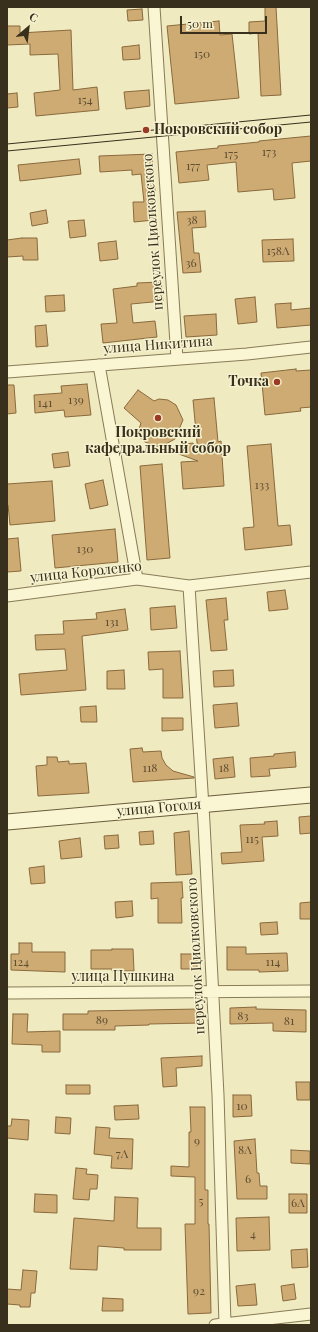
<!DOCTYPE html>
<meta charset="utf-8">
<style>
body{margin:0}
#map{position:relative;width:318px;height:1332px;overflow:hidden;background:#efeac0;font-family:"Playfair Display",serif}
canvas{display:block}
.frame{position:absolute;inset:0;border:8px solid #382f1c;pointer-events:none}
.north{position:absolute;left:8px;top:8px;width:40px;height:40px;-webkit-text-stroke:3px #f6f2d0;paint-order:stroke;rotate:28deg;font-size:11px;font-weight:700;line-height:16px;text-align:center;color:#382f1c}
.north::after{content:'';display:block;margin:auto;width:14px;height:18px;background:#382f1c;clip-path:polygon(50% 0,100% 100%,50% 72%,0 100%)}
.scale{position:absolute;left:180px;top:16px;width:87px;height:18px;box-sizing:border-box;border:2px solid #382f1c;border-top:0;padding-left:5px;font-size:12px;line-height:14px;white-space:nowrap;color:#382f1c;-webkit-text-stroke:3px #f6f2d0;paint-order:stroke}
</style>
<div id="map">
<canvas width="318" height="1332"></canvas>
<div class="frame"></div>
<div class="north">С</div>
<div class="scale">50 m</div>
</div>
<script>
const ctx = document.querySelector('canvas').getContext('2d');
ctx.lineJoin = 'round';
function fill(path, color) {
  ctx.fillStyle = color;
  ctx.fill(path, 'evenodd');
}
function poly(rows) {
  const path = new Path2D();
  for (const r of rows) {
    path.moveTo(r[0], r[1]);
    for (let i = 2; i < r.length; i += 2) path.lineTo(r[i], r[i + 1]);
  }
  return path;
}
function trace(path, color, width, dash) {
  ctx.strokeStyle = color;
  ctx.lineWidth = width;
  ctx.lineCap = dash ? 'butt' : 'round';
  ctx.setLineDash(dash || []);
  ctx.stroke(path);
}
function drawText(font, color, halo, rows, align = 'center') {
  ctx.font = font + ' "Playfair Display",serif';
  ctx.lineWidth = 3;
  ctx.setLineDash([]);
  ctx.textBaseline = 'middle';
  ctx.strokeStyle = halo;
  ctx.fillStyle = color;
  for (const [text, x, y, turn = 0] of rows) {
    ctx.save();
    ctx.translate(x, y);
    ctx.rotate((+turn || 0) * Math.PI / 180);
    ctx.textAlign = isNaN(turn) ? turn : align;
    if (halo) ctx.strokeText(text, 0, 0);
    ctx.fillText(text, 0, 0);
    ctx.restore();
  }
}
const building = poly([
 [265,7,276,7,281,95,261,96,258,33,249,34,249,22,265,21,265,7],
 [142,9,143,20,128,21,127,10,142,9],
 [219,21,220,35,232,34,239,98,175,104,167,26,219,21],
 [7,26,20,26,20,33,71,30,73,90,97,87,99,110,36,116,34,93,60,90,58,54,30,55,30,44,7,45,7,26],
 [139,45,140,59,123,60,122,47,139,45],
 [149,90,150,106,126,109,124,92,149,90],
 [17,93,18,107,7,108,7,94,17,93],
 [311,136,311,161,292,163,295,198,274,200,273,189,238,192,236,162,207,165,209,180,179,183,176,152,218,148,218,146,259,142,259,141,311,136],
 [152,154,155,191,152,191,154,220,134,222,133,202,144,202,141,174,132,175,132,170,100,172,99,156,152,154],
 [79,159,81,174,20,181,18,165,79,159],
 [46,210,48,223,32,226,30,213,46,210],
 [205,211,206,227,192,228,194,253,199,253,201,272,183,273,177,212,205,211],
 [84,220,86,236,70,238,68,221,84,220],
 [22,238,37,238,38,260,23,260,23,256,7,257,7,240,22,238],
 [293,239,294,261,263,262,262,240,293,239],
 [116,241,118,259,100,261,98,243,116,241],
 [161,282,163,301,131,304,133,323,155,321,157,337,103,343,101,324,117,323,113,289,137,286,137,283,161,282],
 [64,295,65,311,46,312,45,296,64,295],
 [255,297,257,322,238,324,235,299,255,297],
 [291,303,291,310,311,308,311,325,277,328,275,304,291,303],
 [216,314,217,335,186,337,184,316,216,314],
 [46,325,48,346,36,347,35,326,46,325],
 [296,369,296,371,311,370,311,407,300,408,301,411,265,415,261,373,296,369],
 [87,384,91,415,65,417,64,410,35,413,34,395,62,393,61,386,87,384],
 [7,385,14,385,16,413,7,414,7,385],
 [138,390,154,401,159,399,168,400,176,405,183,420,175,439,160,447,145,442,137,435,141,423,124,408,138,390],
 [214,398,218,442,221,441,224,486,183,489,181,462,198,461,176,453,175,445,193,443,198,453,193,400,214,398],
 [271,444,278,526,290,525,292,545,245,550,243,528,254,527,247,446,271,444],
 [68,452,70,466,54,468,52,454,68,452],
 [162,464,170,558,147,560,140,466,162,464],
 [103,480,108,505,90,509,85,484,103,480],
 [52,481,55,521,10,525,8,505,7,505,7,484,52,481],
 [115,529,118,562,55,568,52,535,115,529],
 [18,538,21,571,7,572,7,539,18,538],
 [285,590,288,609,269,611,267,592,285,590],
 [226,598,228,620,224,620,227,650,211,651,206,600,226,598],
 [175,606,177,628,151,630,150,608,175,606],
 [125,609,128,630,82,636,86,690,21,695,19,674,67,670,65,649,36,650,35,635,64,634,63,621,97,619,96,613,125,609],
 [180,651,183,698,163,698,163,669,149,670,148,652,180,651],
 [124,670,125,689,107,689,107,671,124,670],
 [233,670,234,686,214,687,213,671,233,670],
 [237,703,239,726,215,728,213,705,237,703],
 [96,706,97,722,81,722,80,707,96,706],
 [162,718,183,718,183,730,162,731,162,718],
 [142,748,143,752,161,751,162,758,166,765,173,771,194,777,194,778,133,782,130,749,142,748],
 [295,752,296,767,269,769,270,776,251,777,250,758,274,756,274,754,295,752],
 [47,757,57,757,58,762,69,761,69,764,86,763,89,793,38,796,36,766,47,765,47,757],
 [233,757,235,777,215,779,213,759,233,757],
 [311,816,311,833,300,834,299,817,311,816],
 [277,821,278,836,262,837,264,861,222,864,221,853,242,852,240,825,265,824,264,822,277,821],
 [153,831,154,844,140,845,139,832,153,831],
 [189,831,192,874,176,875,174,833,189,831],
 [118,835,119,848,105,849,104,836,118,835],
 [80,838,82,857,61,859,59,841,80,838],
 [44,866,45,883,31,884,29,868,44,866],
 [182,882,183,898,181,898,182,923,158,923,158,898,151,899,151,883,182,882],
 [132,901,133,916,116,918,115,902,132,901],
 [311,902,311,919,300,919,300,903,311,902],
 [277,922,278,934,261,935,260,923,277,922],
 [19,943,32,943,32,952,65,952,65,972,11,970,11,954,19,954,19,943],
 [227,947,246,947,246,954,287,953,288,971,259,972,259,970,227,970,227,947],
 [112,949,133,949,134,971,112,971,112,969,91,969,91,950,112,950,112,949],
 [181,954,197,954,197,969,181,969,181,954],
 [256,1007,256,1009,306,1010,306,1032,273,1031,273,1023,230,1024,230,1008,256,1007],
 [200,1009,201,1023,149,1024,149,1025,115,1026,115,1030,63,1030,63,1014,88,1014,88,1011,200,1009],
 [13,1014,28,1014,27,1032,60,1031,60,1052,42,1052,42,1045,12,1044,13,1014],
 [202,1056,202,1066,176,1068,177,1086,163,1087,161,1058,202,1056],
 [296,1082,310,1082,310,1100,297,1100,296,1082],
 [66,1085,90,1085,90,1094,66,1094,66,1085],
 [233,1095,251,1095,252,1116,233,1117,233,1095],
 [138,1105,139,1119,115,1120,114,1106,138,1105],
 [190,1107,205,1107,205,1190,208,1190,208,1224,209,1224,211,1313,188,1314,185,1224,195,1224,195,1177,171,1176,171,1166,189,1167,189,1132,191,1132,190,1107],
 [56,1117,71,1118,70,1134,55,1133,56,1117],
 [12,1119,29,1120,28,1140,7,1138,7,1126,11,1126,12,1119],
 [96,1127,110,1128,109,1138,133,1139,132,1169,111,1168,112,1156,94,1154,96,1127],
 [255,1139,257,1173,259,1173,260,1186,267,1186,267,1199,237,1199,234,1141,255,1139],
 [291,1150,310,1151,310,1164,291,1163,291,1150],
 [76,1168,87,1169,86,1174,98,1175,97,1189,90,1189,89,1200,73,1199,76,1168],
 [35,1194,57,1195,57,1213,34,1212,35,1194],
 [289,1194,307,1194,307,1213,289,1213,289,1194],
 [115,1197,138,1198,137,1228,161,1228,161,1250,124,1250,124,1248,98,1246,97,1270,70,1269,74,1218,114,1221,115,1197],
 [269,1217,270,1250,237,1251,236,1218,269,1217],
 [307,1249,308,1267,292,1268,291,1250,307,1249],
 [23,1270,37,1271,35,1293,31,1293,30,1307,20,1307,20,1305,7,1304,7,1289,21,1290,23,1270],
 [255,1284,257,1305,238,1306,236,1286,255,1284],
 [294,1284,296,1299,283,1301,281,1286,294,1284],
 [103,1298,123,1299,123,1311,102,1311,103,1298]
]);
const street = poly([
 [154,7,177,359],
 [99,365,137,579],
 [7,372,247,354,311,347],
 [189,586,204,823,218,1095,225,1324],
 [7,596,137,579,189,586,311,572],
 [7,993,311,991],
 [215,1325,311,1314]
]);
const secondary = poly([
 [7,822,311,795]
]);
const tram = poly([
 [7,144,311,115],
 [7,151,311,122]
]);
const markers = [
 [146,130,4,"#9a3a25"],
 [277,382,4,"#9a3a25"],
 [158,418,4,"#9a3a25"]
];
const numberNames = [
 ["150",202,54],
 ["154",85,100],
 ["173",269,152],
 ["175",231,154],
 ["177",193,166],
 ["38",192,220],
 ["158А",278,251],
 ["36",191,263],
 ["139",76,400],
 ["141",45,403],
 ["133",262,485],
 ["130",85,549],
 ["131",112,622],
 ["118",150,768],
 ["18",224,768],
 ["115",252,839],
 ["124",21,962],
 ["114",273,962],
 ["83",243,1016],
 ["89",102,1020],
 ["81",289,1021],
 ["10",242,1106],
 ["9",197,1141],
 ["8А",245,1150],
 ["7А",122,1154],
 ["6",248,1179],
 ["5",201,1201],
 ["6А",298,1203],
 ["4",253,1234],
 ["92",199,1291]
];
const poiNames = [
 ["Покровский собор",154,130],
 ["Точка",269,382,"right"],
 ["Покровский",158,433,"center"],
 ["кафедральный собор",158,449,"center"]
];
const streetNames = [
 ["переулок Циолковского",153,232,-94],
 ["улица Никитина",158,345,-4],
 ["улица Короленко",86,572,-6],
 ["улица Гоголя",159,808,-5],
 ["переулок Циолковского",196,956,-93],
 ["улица Пушкина",123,977]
];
fill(building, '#cfab74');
trace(building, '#89693c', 1);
trace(street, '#897b57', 13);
trace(secondary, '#6a5c3b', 17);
trace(street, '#faf6d3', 11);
trace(secondary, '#faf6d3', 15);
trace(tram, '#382f1c', 1);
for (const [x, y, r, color] of markers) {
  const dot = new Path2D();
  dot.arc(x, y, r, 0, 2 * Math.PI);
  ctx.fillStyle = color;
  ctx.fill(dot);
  trace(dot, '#f6f2d0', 1.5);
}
drawText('12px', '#5e4e32', null, numberNames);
drawText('bold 14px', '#382f1c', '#f6f2d0', poiNames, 'left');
drawText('14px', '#382f1c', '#f6f2d0', streetNames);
</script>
